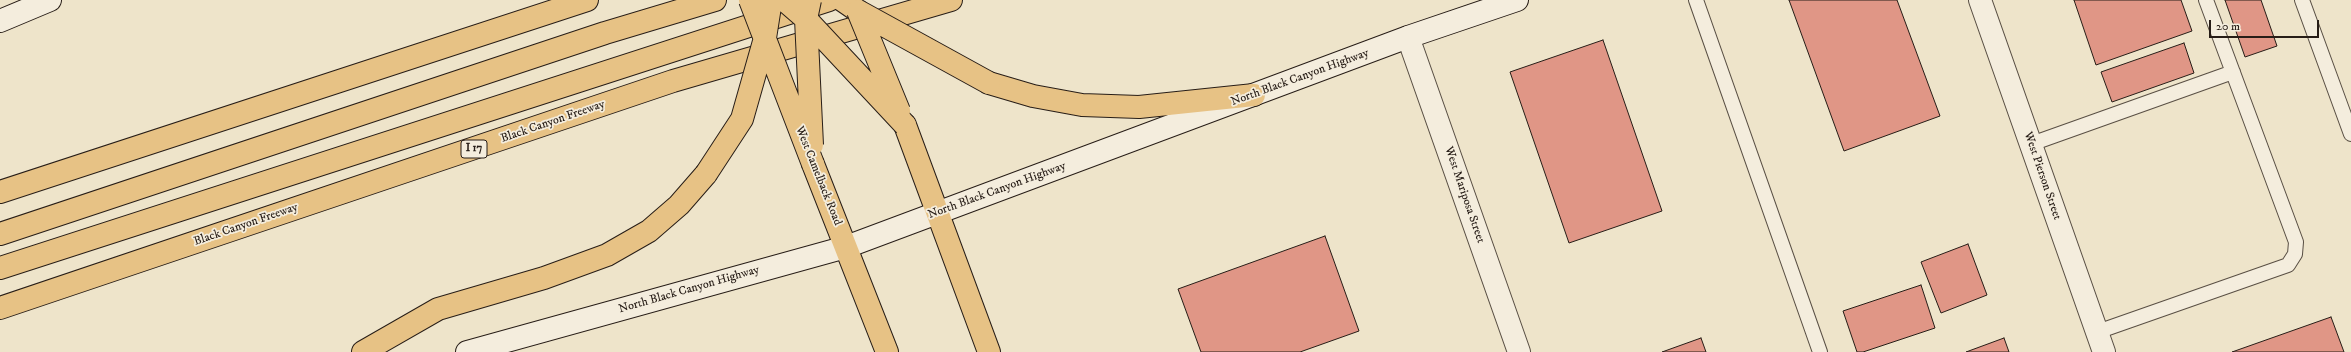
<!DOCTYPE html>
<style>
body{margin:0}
#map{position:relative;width:2351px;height:352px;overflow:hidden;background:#eee4ca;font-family:"IM FELL DW Pica",serif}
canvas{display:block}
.scale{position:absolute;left:2209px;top:20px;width:110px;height:18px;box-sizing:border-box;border:2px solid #271d17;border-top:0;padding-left:5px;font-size:12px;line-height:14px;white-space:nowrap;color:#271d17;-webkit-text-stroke:3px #f4eddd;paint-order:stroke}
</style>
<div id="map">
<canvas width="2351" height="352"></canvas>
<div class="scale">20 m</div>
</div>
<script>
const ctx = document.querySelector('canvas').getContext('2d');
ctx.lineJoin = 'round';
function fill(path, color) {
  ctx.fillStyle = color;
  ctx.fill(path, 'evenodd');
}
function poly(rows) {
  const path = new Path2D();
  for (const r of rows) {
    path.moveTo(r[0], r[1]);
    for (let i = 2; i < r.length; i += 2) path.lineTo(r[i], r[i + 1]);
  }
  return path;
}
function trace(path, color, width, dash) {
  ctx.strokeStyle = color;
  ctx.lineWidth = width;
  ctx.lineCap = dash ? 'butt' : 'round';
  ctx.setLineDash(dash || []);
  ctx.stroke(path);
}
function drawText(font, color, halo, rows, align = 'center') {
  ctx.font = font + ' "IM FELL DW Pica",serif';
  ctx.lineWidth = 3.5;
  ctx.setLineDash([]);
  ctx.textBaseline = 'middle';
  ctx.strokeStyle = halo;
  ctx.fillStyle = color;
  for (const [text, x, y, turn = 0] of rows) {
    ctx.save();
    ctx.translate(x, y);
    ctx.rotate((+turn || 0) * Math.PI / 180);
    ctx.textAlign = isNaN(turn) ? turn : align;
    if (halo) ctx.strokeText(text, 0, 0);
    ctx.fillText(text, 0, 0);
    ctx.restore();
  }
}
const building = poly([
 [1789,0,1897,0,1940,116,1844,151,1789,0],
 [2074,0,2181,0,2192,31,2096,65,2074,0],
 [2225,0,2261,0,2277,46,2245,57,2225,0],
 [1603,40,1662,211,1569,243,1510,72,1603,40],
 [2184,43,2194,73,2112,102,2101,72,2184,43],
 [1325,236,1359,331,1300,352,1201,352,1178,289,1325,236],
 [1968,244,1987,295,1941,313,1921,262,1968,244],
 [1921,285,1935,328,1863,352,1857,352,1843,311,1921,285],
 [2331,317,2344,352,2232,352,2331,317],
 [1701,338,1706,352,1662,352,1701,338],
 [2004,338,2009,352,1966,352,2004,338]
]);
const service = poly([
 [1696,0,1820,352],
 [2302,0,2351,134],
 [2031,144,2233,72],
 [2097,332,2288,265,2295,254,2296,242,2206,0]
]);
const minor = poly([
 [1980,0,2104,352],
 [1408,37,1519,352]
]);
const secondary = poly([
 [0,21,50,0],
 [467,352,846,247,1408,37,1517,0]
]);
const primary = poly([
 [842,0,858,11],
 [989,83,1033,96,1082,105,1139,107,1254,95],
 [905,125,989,352],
 [813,164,887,352],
 [363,352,438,309,544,278,607,255,649,231,679,205,706,174]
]);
const motorway = poly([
 [0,192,587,0],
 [0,234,605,33,715,0],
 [0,268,829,0],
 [0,308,673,81,951,0]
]);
const primaryBridge = poly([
 [750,0,813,164],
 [784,0,806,19,905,125],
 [810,0,806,19,812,145],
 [858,11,989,83],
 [858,11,899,111],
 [706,174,742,119,765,38,771,0]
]);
const shields = [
 [474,149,26]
];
const shieldNames = [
 ["I 17",474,149]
];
const streetNames = [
 ["North Black Canyon Highway",1300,78,-20],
 ["Black Canyon Freeway",553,122,-19],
 ["West Camelback Road",818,176,68],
 ["West Pierson Street",2042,176,71],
 ["North Black Canyon Highway",997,191,-20],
 ["West Mariposa Street",1464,195,71],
 ["Black Canyon Freeway",246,225,-19],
 ["North Black Canyon Highway",689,290,-16]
];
fill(building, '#e09686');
trace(building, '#271d17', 1);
trace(service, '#594f44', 16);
trace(minor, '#594f44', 24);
trace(secondary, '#271d17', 24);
trace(primary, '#271d17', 24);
trace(motorway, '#271d17', 24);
trace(service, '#f4eddd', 14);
trace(minor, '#f4eddd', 22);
trace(secondary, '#f4eddd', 22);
trace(primary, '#e7c285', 22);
trace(motorway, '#e7c285', 22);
trace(primaryBridge, '#271d17', 24, []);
trace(primaryBridge, '#e7c285', 22);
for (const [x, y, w] of shields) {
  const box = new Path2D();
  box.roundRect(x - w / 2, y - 9, w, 18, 3);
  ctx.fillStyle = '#f4eddd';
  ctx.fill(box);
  trace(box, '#271d17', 1);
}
drawText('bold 11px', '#271d17', null, shieldNames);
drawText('12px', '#271d17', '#f4eddd', streetNames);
</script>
